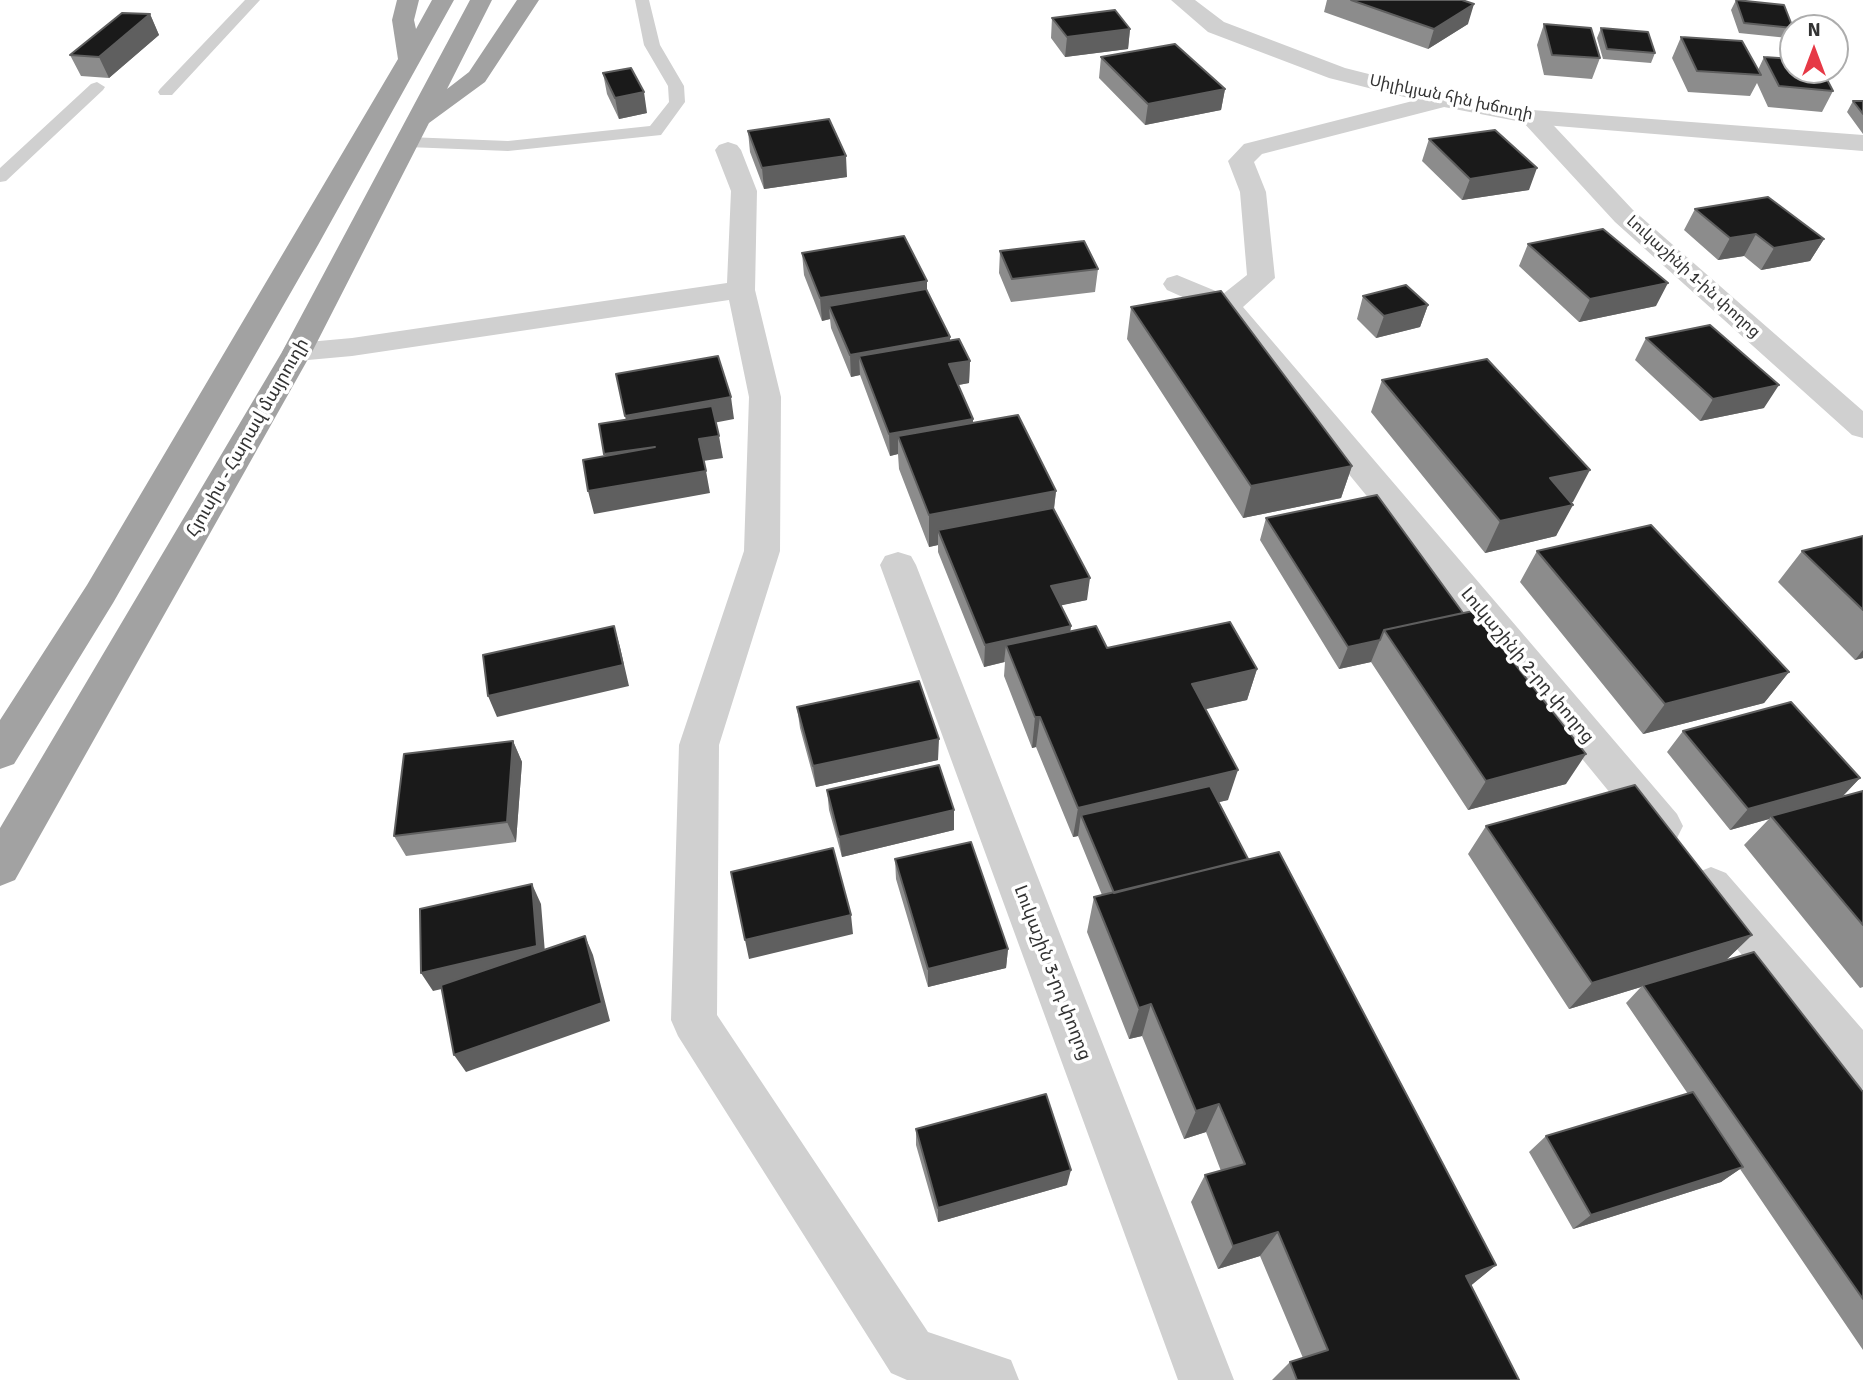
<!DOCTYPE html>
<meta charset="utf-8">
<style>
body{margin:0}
#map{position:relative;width:1863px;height:1380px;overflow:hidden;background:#fff;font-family:Signika,sans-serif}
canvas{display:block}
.north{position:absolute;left:1779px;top:14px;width:70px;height:70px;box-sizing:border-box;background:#fff;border:2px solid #adadad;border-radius:50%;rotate:0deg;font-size:19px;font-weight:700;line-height:28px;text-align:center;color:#333}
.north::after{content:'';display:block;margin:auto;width:24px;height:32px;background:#e63946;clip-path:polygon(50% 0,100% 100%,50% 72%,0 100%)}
</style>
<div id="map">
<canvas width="1863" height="1380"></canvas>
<div class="north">N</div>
</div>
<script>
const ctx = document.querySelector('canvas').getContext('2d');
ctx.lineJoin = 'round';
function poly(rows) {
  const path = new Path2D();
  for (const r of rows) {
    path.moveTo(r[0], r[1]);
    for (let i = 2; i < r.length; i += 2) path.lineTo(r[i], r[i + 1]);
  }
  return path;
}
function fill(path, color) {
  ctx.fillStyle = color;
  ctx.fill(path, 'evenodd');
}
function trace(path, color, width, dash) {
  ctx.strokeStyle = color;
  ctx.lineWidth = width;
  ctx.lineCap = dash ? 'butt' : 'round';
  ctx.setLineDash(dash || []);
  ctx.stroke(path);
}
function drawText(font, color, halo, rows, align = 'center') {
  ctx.font = font + ' Signika,"Noto Sans Armenian",sans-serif';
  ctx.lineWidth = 7;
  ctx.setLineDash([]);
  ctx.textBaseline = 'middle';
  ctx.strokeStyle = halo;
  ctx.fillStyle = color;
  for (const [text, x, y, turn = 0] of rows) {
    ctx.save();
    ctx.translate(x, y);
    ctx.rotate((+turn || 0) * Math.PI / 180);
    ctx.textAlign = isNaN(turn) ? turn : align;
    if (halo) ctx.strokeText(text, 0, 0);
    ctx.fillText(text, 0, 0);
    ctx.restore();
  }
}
const service = poly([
 [245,0,260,0,172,95,160,95,158,92,160,89,245,0],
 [635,0,649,0,660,45,684,86,685,102,661,135,508,151,408,147,399,142,408,137,508,141,650,126,669,102,668,86,644,45,635,0],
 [97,82,105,87,103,90,6,181,0,182,0,168,91,84,97,82]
]);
const minor = poly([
 [1444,93,1452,95,1456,100,1452,105,1262,154,1254,162,1266,192,1275,278,1243,307,1677,814,1683,826,1677,838,1662,844,1647,838,1216,312,1167,290,1163,284,1167,278,1177,275,1223,294,1247,275,1240,192,1228,161,1244,144,1444,93],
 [1532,110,1541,112,1633,210,1863,411,1863,438,1852,435,1615,222,1523,122,1520,117,1523,112,1532,110],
 [728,142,737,145,741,150,757,191,755,290,781,397,780,551,719,745,717,1015,928,1332,1011,1360,1019,1380,907,1380,891,1373,678,1036,671,1020,679,745,744,551,749,397,729,300,352,356,297,361,286,359,282,352,286,345,297,343,352,338,727,283,731,191,715,150,719,145,728,142],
 [898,552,911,556,916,565,1234,1380,1178,1380,880,565,885,556,898,552],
 [1711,867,1726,873,1863,1030,1863,1089,1846,1082,1696,899,1689,886,1696,873,1711,867]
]);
const tertiary = poly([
 [1171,0,1195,0,1224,22,1345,68,1444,93,1532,110,1863,135,1863,151,1532,124,1444,107,1329,78,1208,32,1171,0]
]);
const trunk = poly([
 [397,0,419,0,414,20,416,29,432,0,454,0,318,245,113,603,14,764,0,769,0,720,87,585,398,59,392,20,397,0],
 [470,0,492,0,447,89,469,72,517,0,539,0,485,82,429,123,312,352,15,880,0,886,0,828,282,352,470,0]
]);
const wall = poly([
 [1327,0,1462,0,1468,24,1428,49,1324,12],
 [1736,0,1793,28,1788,38,1739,33,1731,10],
 [150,14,159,35,109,78,81,76,70,55],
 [1052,18,1130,29,1128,49,1065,57,1051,38],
 [1544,24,1600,58,1592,79,1544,75,1537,45],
 [1601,28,1655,53,1651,63,1603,59,1597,38],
 [1681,37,1758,70,1764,57,1833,91,1822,112,1768,107,1757,83,1750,96,1688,92,1672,58],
 [1101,57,1225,89,1221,110,1145,125,1099,78],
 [603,73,647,113,619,119,607,94],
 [1853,101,1863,101,1863,134,1847,112],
 [748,131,847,177,764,189,750,152],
 [1429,139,1529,190,1462,200,1422,161],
 [1695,209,1824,239,1810,261,1761,270,1744,256,1718,260,1684,230],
 [1528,244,1656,306,1579,322,1519,266],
 [1000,251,1098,269,1095,292,1011,302,999,273],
 [802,253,927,281,927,291,950,337,950,341,970,361,969,383,958,385,973,419,973,423,1056,491,1054,510,1087,600,1061,605,1071,626,1070,631,1107,648,1257,669,1247,700,1205,709,1228,800,1219,802,1248,859,1496,1265,1471,1285,1519,1380,1272,1380,1290,1362,1303,1358,1260,1256,1218,1269,1191,1202,1205,1175,1221,1171,1206,1132,1184,1139,1142,1036,1129,1039,1087,932,1094,897,1102,895,1078,836,1073,837,1036,747,1032,748,1004,676,1005,662,984,667,938,552,938,545,929,547,899,469,898,454,890,456,860,375,851,377,831,328,830,319,822,321,804,275],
 [1363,296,1428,305,1420,327,1376,338,1357,319],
 [1131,307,1352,466,1341,498,1243,518,1127,339],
 [1646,338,1764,408,1700,421,1635,360],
 [1382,380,1573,502,1571,502,1556,536,1485,553,1371,412],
 [1266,518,1566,784,1468,810,1371,662,1339,669,1260,540],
 [1863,536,1863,658,1855,660,1778,582,1802,551],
 [1537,551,1789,672,1764,703,1643,734,1520,582],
 [797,707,938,760,816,787,800,728],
 [1683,731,1860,778,1842,797,1863,791,1863,987,1860,988,1744,845,1769,819,1730,830,1667,752],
 [513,741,522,762,516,842,406,856,394,836],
 [827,790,954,830,842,857,829,810],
 [1486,826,1752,935,1726,960,1863,1092,1863,1350,1740,1169,1721,1182,1573,1229,1529,1152,1546,1136,1688,1094,1626,1003,1641,987,1569,1009,1468,854],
 [895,859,1008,949,1006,968,928,987,896,879],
 [916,1129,1067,1185,938,1222,916,1145]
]);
const shadedWall = poly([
 [1474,4,1468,24,1428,49,1434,29],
 [150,14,159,35,109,78,99,57],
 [1130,29,1128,49,1065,57,1067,37],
 [1225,89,1221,110,1145,125,1148,104],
 [644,92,647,113,619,119,615,98],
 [846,156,847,177,764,189,762,168],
 [1537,168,1529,190,1462,200,1470,179],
 [1756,234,1744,256,1718,260,1730,238],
 [1824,239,1810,261,1761,270,1774,248],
 [927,281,927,303,829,306,830,319,822,321,820,298],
 [1668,283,1656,306,1579,322,1590,299],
 [1428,305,1420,327,1376,338,1384,316],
 [950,337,950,359,859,356,860,375,851,377,850,355],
 [970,361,969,383,948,387,949,364],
 [1779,385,1764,408,1700,421,1713,399],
 [731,397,734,419,630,439,625,416],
 [973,419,973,441,898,436,898,454,890,456,889,434],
 [719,436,723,458,703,461,699,439],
 [1352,466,1341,498,1243,518,1251,486],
 [1590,470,1573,502,1534,511,1550,478],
 [706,471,710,493,594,514,588,491],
 [1056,491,1052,523,938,530,938,545,929,547,929,515],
 [1573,505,1556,536,1485,553,1500,521],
 [1090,578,1087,600,1049,608,1051,586],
 [614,626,620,647,629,686,497,717,488,696],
 [1071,626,1068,648,1006,645,1004,662,984,667,985,645],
 [1380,640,1371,662,1339,669,1348,647],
 [1863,650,1863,658,1855,660],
 [1257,669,1247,700,1184,714,1192,684],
 [1789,672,1764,703,1643,734,1665,704],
 [1035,717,1040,717,1036,747,1032,748],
 [939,739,938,760,816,787,813,766],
 [513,741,522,762,516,842,507,822],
 [1586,754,1566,784,1468,810,1486,781],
 [1238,770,1228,800,1089,833,1081,815,1078,836,1073,837,1078,808],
 [1860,778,1840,799,1771,816,1769,819,1730,830,1748,809],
 [954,810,954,830,842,857,839,837],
 [532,884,541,904,546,965,433,991,421,973],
 [851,915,853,934,749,959,745,940],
 [1752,935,1724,962,1643,985,1641,987,1569,1009,1592,983],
 [585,936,593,955,610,1021,466,1072,454,1055],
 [1008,949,1006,968,928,987,928,969],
 [1151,1004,1142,1036,1129,1039,1139,1008],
 [1219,1104,1206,1132,1184,1139,1196,1111],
 [1743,1167,1721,1182,1573,1229,1591,1215],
 [1071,1170,1067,1185,938,1222,938,1208],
 [1278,1232,1260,1256,1218,1269,1233,1246],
 [1496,1265,1468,1288,1466,1276]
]);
const building = poly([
 [1351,0,1462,0,1474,4,1434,29,1351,0],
 [1736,0,1784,5,1793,28,1744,23,1736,0],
 [1115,10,1130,29,1067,37,1052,18,1115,10],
 [122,13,150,14,99,57,70,55,122,13],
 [1544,24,1591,28,1600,58,1552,55,1544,24],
 [1601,28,1648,32,1655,53,1607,49,1601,28],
 [1681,37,1742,41,1761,75,1697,71,1681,37],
 [1175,44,1225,89,1148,104,1101,57,1175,44],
 [1764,57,1793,59,1793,70,1822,70,1833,91,1779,86,1764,57],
 [631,68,644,92,615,98,603,73,631,68],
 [1853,101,1863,101,1863,114,1853,101],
 [829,119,846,156,762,168,748,131,829,119],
 [1495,130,1537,168,1470,179,1429,139,1495,130],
 [1768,197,1824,239,1774,248,1756,234,1730,238,1695,209,1768,197],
 [1603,229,1668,283,1590,299,1528,244,1603,229],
 [904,236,927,281,820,298,802,253,904,236],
 [1084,241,1098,269,1012,279,1000,251,1084,241],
 [1406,285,1428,305,1384,316,1363,296,1406,285],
 [926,289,950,337,850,355,829,306,926,289],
 [1221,291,1352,466,1251,486,1131,307,1221,291],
 [1710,325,1779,385,1713,399,1646,338,1710,325],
 [959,339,970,361,949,364,973,419,889,434,859,356,959,339],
 [718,356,731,397,625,416,616,374,718,356],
 [1487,359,1590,470,1550,478,1573,505,1500,521,1382,380,1487,359],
 [712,406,719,436,699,439,706,471,588,491,583,460,655,447,604,454,599,424,712,406],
 [1018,415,1056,491,929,515,898,436,1018,415],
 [1377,495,1463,613,1384,630,1380,640,1348,647,1266,518,1377,495],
 [1053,508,1090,578,1051,586,1071,626,985,645,938,530,1053,508],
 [1651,525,1789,672,1665,704,1537,551,1651,525],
 [1863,536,1863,610,1802,551,1863,536],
 [1473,611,1586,754,1486,781,1384,630,1473,611],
 [1230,622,1257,669,1192,684,1238,770,1078,808,1040,717,1035,717,1006,645,1096,626,1107,648,1230,622],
 [614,626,623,665,488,696,483,655,614,626],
 [919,681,939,739,813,766,797,707,919,681],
 [1791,702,1860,778,1748,809,1683,731,1791,702],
 [513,741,507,822,394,836,404,754,513,741],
 [939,765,954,810,839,837,827,790,939,765],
 [1635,785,1752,935,1592,983,1486,826,1635,785],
 [1210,786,1248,859,1114,893,1081,815,1210,786],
 [1863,791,1863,925,1771,816,1863,791],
 [971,842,1008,949,928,969,895,859,971,842],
 [833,848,851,915,745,940,731,872,833,848],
 [1279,852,1496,1265,1466,1276,1519,1380,1297,1380,1290,1362,1328,1350,1278,1232,1233,1246,1205,1175,1245,1164,1219,1104,1196,1111,1151,1004,1139,1008,1094,897,1279,852],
 [532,884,537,946,421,973,420,909,532,884],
 [585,936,602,1003,454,1055,441,985,585,936],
 [1754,952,1863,1092,1863,1299,1643,985,1754,952],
 [1693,1092,1743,1167,1591,1215,1546,1136,1693,1092],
 [1046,1094,1071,1170,938,1208,916,1129,1046,1094]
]);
const farStreetnames = [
 ["Սիլիկյան հին խճուղի",1451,98,12],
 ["Լուկաշինի 1-ին փողոց",1693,277,42]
];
const streetNames = [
 ["Հյուսիս - Հարավ մայրուղի",248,438,-60],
 ["Լուկաշինի 2-րդ փողոց",1527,666,50],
 ["Լուկաշին 3-րդ փողոց",1052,973,69]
];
fill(service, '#d0d0d0');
fill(minor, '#d0d0d0');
fill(tertiary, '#d0d0d0');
fill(trunk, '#a2a2a2');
fill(wall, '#8c8c8c');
fill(shadedWall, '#5f5f5f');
fill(building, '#1a1a1a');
trace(building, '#5f5f5f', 2);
drawText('16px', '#333', '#fff', farStreetnames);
drawText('18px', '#333', '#fff', streetNames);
</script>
